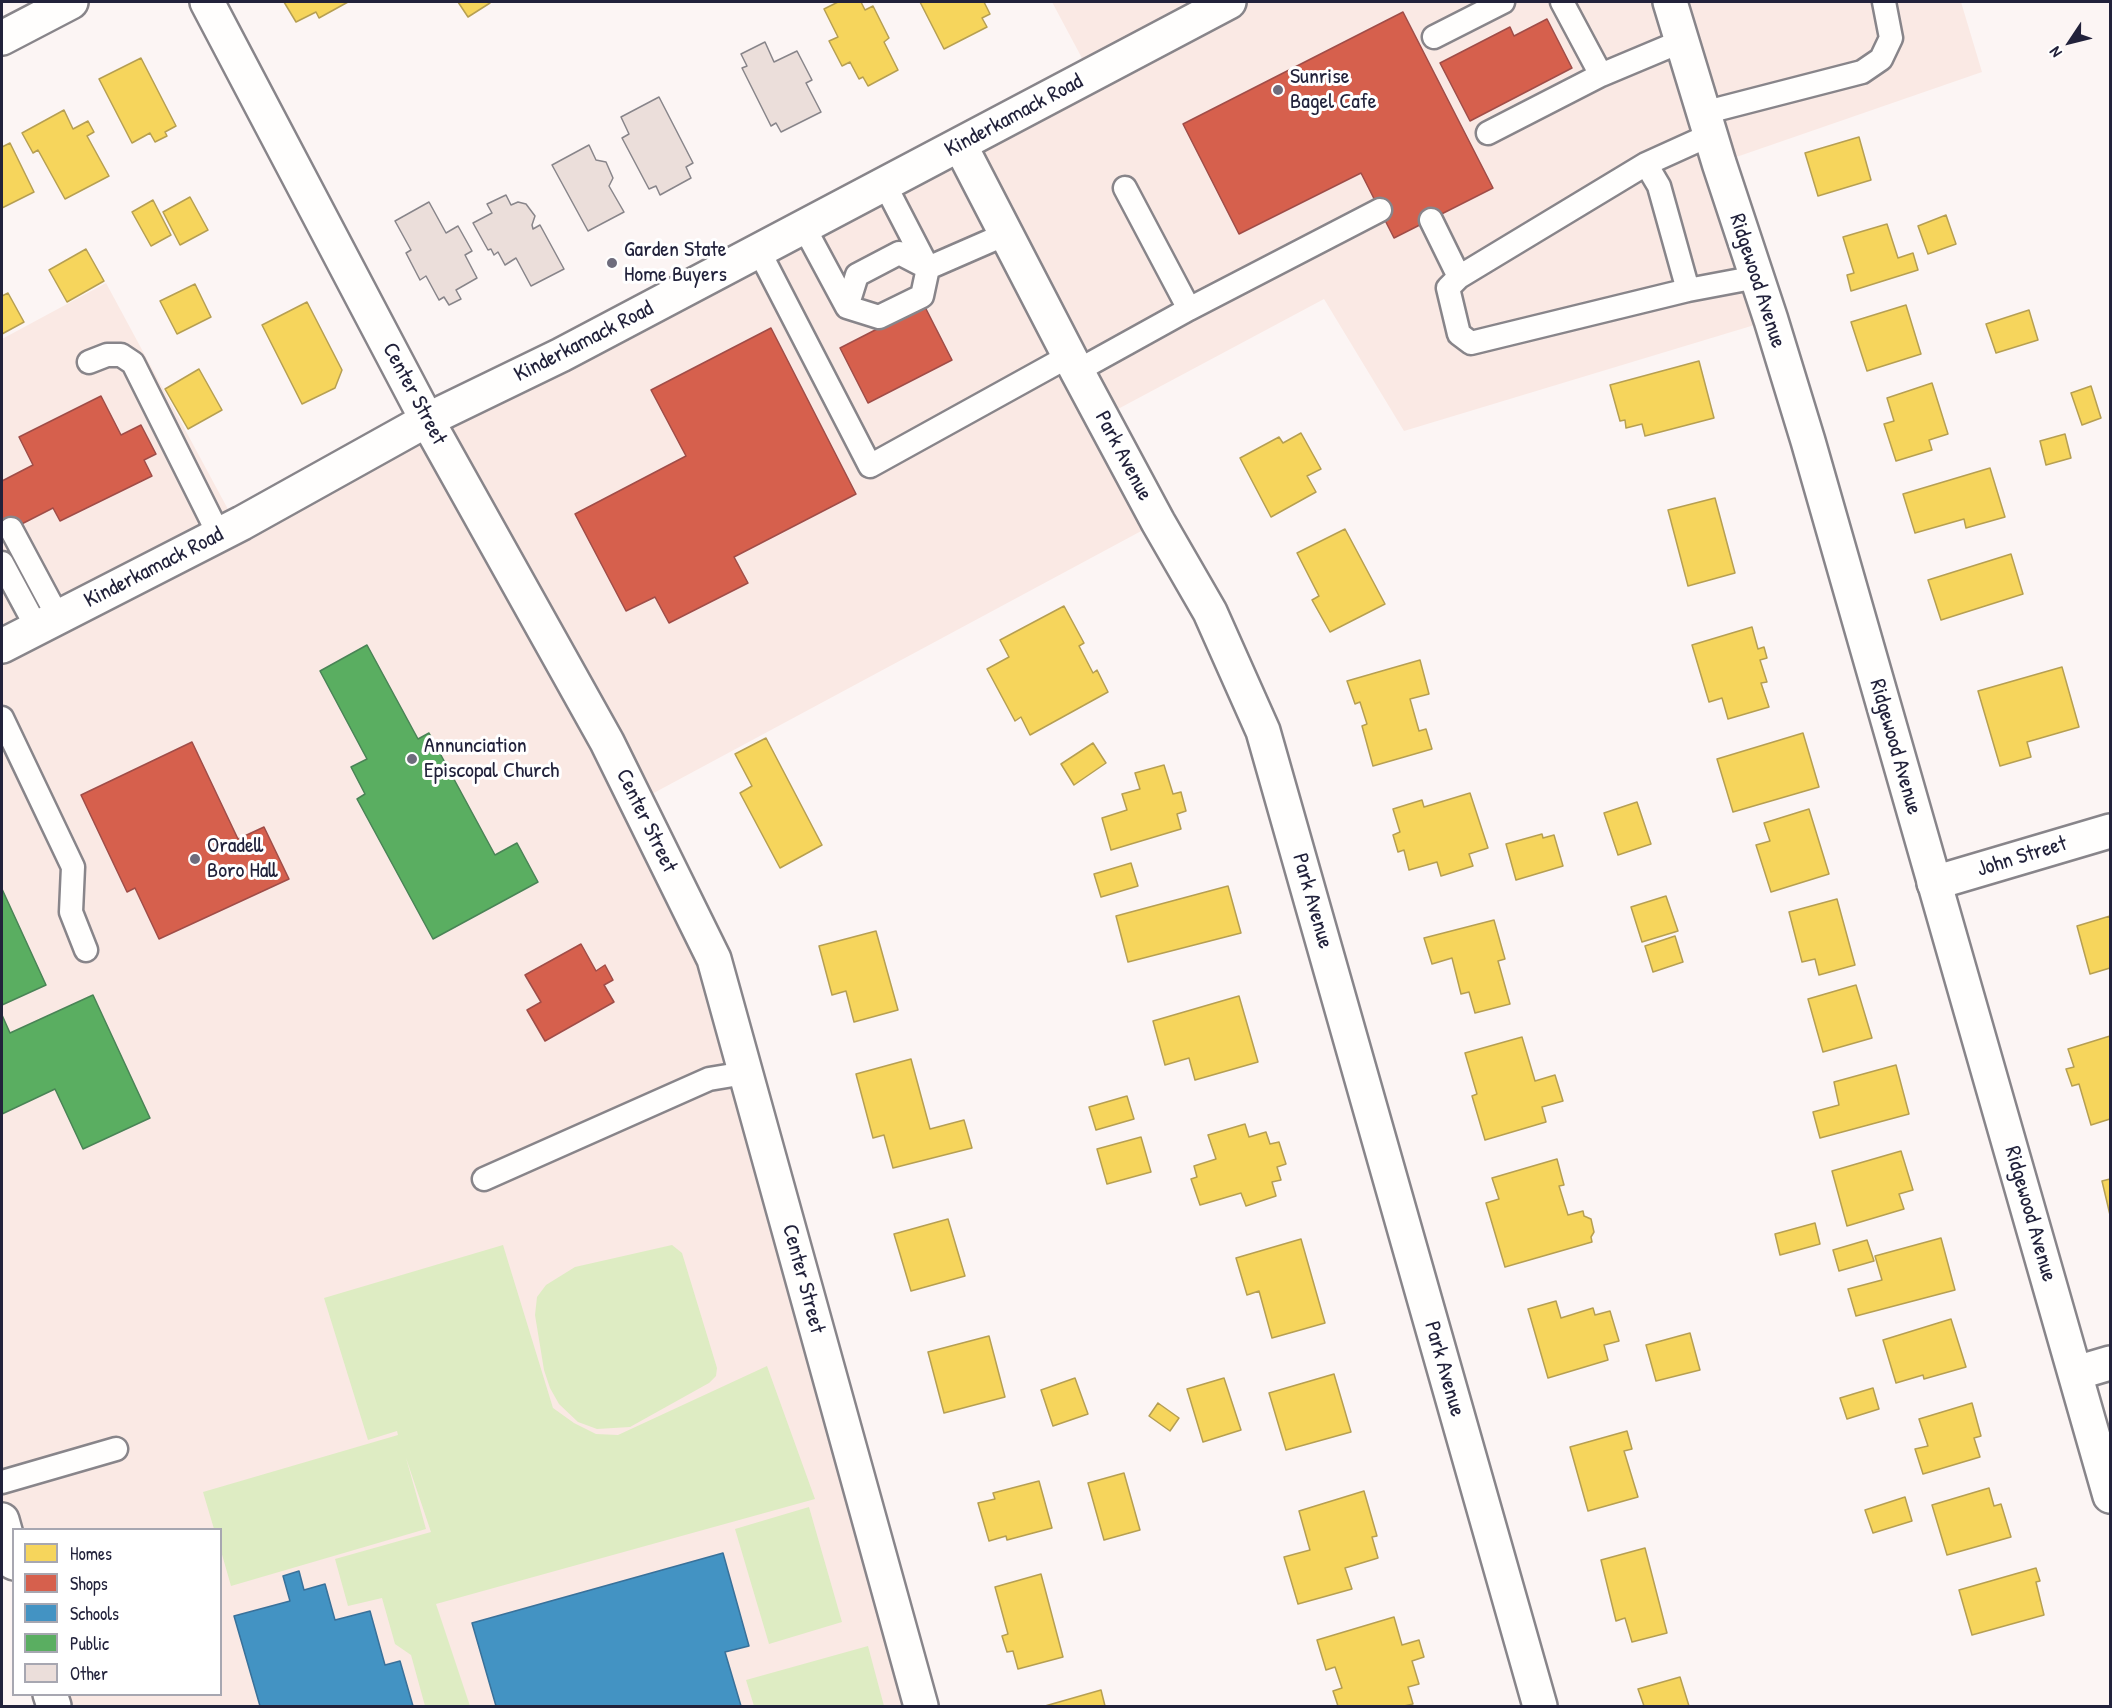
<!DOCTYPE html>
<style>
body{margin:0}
#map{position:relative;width:2112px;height:1708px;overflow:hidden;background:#fcf5f4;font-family:"Patrick Hand",sans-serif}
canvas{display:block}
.frame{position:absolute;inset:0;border:3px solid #22223b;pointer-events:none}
.legend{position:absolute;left:12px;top:1528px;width:210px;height:168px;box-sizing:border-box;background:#fff;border:2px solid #a7a7b1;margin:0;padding:8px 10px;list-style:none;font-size:18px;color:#22223b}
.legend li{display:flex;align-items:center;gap:12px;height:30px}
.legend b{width:30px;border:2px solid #a7a7b1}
.north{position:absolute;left:2040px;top:12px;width:60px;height:60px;-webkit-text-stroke:4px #fff;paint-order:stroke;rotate:235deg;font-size:16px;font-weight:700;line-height:24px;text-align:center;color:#22223b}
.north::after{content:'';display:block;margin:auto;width:21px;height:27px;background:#22223b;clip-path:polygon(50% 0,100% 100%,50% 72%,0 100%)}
</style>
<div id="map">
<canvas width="2112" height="1708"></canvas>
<div class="frame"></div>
<ul class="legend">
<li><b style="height:16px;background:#f6d55c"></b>Homes</li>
<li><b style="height:16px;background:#d6604d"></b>Shops</li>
<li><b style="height:16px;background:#4393c3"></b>Schools</li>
<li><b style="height:16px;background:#5aae61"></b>Public</li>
<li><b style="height:16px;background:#ebdeda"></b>Other</li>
</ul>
<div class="north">N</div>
</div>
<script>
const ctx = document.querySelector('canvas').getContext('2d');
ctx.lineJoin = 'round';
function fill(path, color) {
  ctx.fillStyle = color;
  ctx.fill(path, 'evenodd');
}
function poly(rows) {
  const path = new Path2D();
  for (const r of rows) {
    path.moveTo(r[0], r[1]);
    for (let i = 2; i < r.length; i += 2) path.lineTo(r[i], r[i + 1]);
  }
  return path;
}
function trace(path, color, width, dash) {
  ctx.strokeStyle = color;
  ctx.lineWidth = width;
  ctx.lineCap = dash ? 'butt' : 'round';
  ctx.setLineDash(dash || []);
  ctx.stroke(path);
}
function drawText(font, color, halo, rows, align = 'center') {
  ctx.font = font + ' "Patrick Hand",sans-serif';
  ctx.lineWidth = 6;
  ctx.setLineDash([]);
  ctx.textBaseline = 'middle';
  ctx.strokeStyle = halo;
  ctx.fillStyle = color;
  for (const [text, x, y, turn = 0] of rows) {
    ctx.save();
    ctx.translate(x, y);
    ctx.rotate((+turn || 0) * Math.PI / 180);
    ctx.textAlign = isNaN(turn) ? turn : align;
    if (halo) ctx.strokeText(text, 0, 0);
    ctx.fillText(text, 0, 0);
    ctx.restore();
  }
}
const built = poly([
 [1052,2,1961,2,1982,72,1719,163,1771,320,1404,431,1324,299,1103,417,1158,522,637,802,714,959,921,1706,54,1706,50,1695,220,1694,220,1530,14,1530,2,1520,2,339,106,283,237,526,1091,75]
]);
const green = poly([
 [503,1245,553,1408,574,1423,596,1434,618,1435,767,1366,815,1499,436,1604,470,1706,425,1706,411,1655,395,1644,382,1598,348,1606,335,1559,431,1532,406,1458,426,1529,231,1586,221,1551,220,1530,214,1529,203,1492,398,1435,397,1431,368,1440,324,1298],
 [672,1245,682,1253,717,1368,716,1376,709,1383,630,1427,597,1429,578,1422,559,1404,550,1388,544,1370,535,1315,537,1297,546,1285,575,1267],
 [809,1507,842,1622,769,1644,735,1529],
 [868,1646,884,1706,754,1706,746,1680]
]);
const homes = poly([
 [284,2,348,2,319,18,316,12,296,22,284,2],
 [458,2,489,2,490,3,468,17,458,2],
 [838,2,861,2,865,10,873,6,889,38,884,42,898,70,868,86,863,77,859,79,850,62,842,66,829,41,838,37,824,9,838,2],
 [920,2,984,2,990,14,982,18,987,27,944,49,920,2],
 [141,58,176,126,165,132,167,136,155,142,150,133,132,143,99,79,141,58],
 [64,110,73,129,88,121,94,132,87,136,109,176,65,199,38,150,33,153,22,133,64,110],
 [1859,137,1871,180,1818,196,1805,153,1859,137],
 [10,143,34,192,2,208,2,147,10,143],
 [190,197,208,230,180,245,163,212,190,197],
 [153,200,171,235,151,246,132,212,153,200],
 [1946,215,1956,244,1928,254,1918,226,1946,215],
 [1887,224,1898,258,1913,253,1918,270,1851,291,1847,275,1854,273,1843,237,1887,224],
 [86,249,104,281,67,302,49,270,86,249],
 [195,284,211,317,177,334,160,301,195,284],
 [8,293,24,322,2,334,2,296,8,293],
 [307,302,342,370,335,388,302,404,262,325,307,302],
 [1906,305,1921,354,1867,371,1851,322,1906,305],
 [2029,310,2038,340,1996,353,1986,324,2029,310],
 [1699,361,1714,418,1645,436,1642,424,1626,428,1625,420,1620,421,1610,385,1699,361],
 [199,369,222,410,188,429,165,389,199,369],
 [1932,383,1948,434,1929,440,1932,450,1896,461,1884,424,1894,421,1887,398,1932,383],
 [2091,386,2101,418,2082,425,2071,393,2091,386],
 [1301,433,1321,469,1307,476,1316,492,1271,517,1240,458,1279,437,1283,443,1301,433],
 [2065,434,2071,458,2046,465,2040,441,2065,434],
 [1990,468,2005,517,1966,528,1964,519,1915,533,1903,494,1990,468],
 [1715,498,1735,573,1688,586,1668,510,1715,498],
 [1345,529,1385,604,1330,632,1312,600,1319,596,1297,553,1345,529],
 [2011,554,2023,594,1941,620,1928,580,2011,554],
 [1064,606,1084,643,1079,646,1093,673,1097,670,1108,692,1030,735,1021,717,1015,721,987,669,1009,657,1000,640,1064,606],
 [1752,627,1758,649,1764,647,1767,658,1760,660,1767,682,1761,683,1769,707,1728,719,1722,698,1709,702,1692,645,1752,627],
 [1420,660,1429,694,1410,699,1419,731,1426,729,1432,749,1373,766,1362,726,1367,724,1360,702,1355,704,1347,681,1420,660],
 [2062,667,2079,727,2027,742,2031,757,2000,766,1978,691,2062,667],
 [1803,733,1819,787,1733,812,1717,759,1803,733],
 [766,738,822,845,780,868,740,793,752,786,735,754,766,738],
 [1093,743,1106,763,1074,785,1061,764,1093,743],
 [1164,765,1173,794,1181,792,1186,811,1177,814,1181,829,1111,850,1102,818,1127,810,1122,794,1140,789,1135,773,1164,765],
 [1470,793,1488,848,1469,854,1473,866,1441,876,1437,862,1409,870,1404,850,1398,852,1393,835,1400,832,1393,809,1422,800,1424,807,1470,793],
 [1637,802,1651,844,1618,855,1604,813,1637,802],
 [1809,809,1829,874,1771,892,1756,845,1770,841,1764,823,1809,809],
 [1542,834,1543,838,1554,835,1563,866,1516,880,1506,844,1542,834],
 [1131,863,1138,886,1101,897,1094,874,1131,863],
 [1228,886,1241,933,1128,962,1116,916,1228,886],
 [1666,896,1678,931,1642,942,1631,907,1666,896],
 [1837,899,1855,965,1819,975,1815,959,1802,962,1789,912,1837,899],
 [2110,916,2110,968,2090,974,2077,926,2110,916],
 [1494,920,1505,959,1498,961,1510,1004,1475,1013,1469,992,1461,994,1452,958,1432,964,1424,938,1494,920],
 [876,931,898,1010,854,1022,846,991,832,995,819,946,876,931],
 [1675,936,1683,962,1653,972,1645,946,1675,936],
 [1856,985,1872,1038,1823,1052,1808,999,1856,985],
 [1239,996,1258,1062,1195,1080,1189,1058,1165,1065,1153,1021,1239,996],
 [2110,1036,2110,1119,2091,1125,2079,1084,2072,1086,2066,1069,2074,1067,2068,1049,2110,1036],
 [1522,1037,1535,1081,1555,1075,1563,1101,1542,1107,1546,1122,1485,1140,1472,1096,1477,1094,1465,1053,1522,1037],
 [911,1059,930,1129,964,1120,972,1148,893,1168,884,1135,873,1138,856,1074,911,1059],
 [1896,1065,1909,1114,1820,1138,1813,1112,1839,1105,1834,1082,1896,1065],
 [1127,1096,1134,1119,1096,1130,1089,1107,1127,1096],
 [1245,1124,1249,1137,1266,1132,1270,1144,1279,1142,1286,1164,1277,1167,1281,1180,1272,1182,1276,1196,1246,1206,1241,1193,1200,1205,1191,1179,1197,1177,1194,1166,1216,1159,1208,1135,1245,1124],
 [1141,1137,1151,1172,1107,1184,1097,1149,1141,1137],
 [1901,1151,1913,1190,1899,1194,1904,1209,1847,1226,1832,1171,1901,1151],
 [1557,1159,1564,1185,1559,1186,1568,1215,1583,1211,1584,1216,1591,1219,1594,1232,1591,1237,1592,1242,1505,1267,1486,1203,1499,1199,1492,1178,1557,1159],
 [2110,1179,2110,1215,2102,1181,2110,1179],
 [948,1219,965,1276,911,1291,894,1234,948,1219],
 [1815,1223,1820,1244,1780,1255,1775,1234,1815,1223],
 [1941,1238,1955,1290,1856,1316,1848,1289,1882,1280,1875,1256,1941,1238],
 [1301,1239,1325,1323,1272,1338,1259,1291,1247,1295,1236,1258,1301,1239],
 [1867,1240,1874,1261,1839,1271,1833,1250,1867,1240],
 [1556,1301,1561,1318,1593,1308,1595,1315,1610,1311,1619,1341,1604,1345,1608,1360,1548,1378,1528,1309,1556,1301],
 [1951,1319,1966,1367,1924,1379,1923,1375,1896,1383,1883,1340,1951,1319],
 [1690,1333,1700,1370,1656,1381,1646,1345,1690,1333],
 [989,1336,1005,1397,944,1413,928,1352,989,1336],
 [1334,1374,1351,1432,1286,1450,1269,1393,1334,1374],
 [1075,1378,1088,1414,1053,1426,1041,1390,1075,1378],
 [1224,1378,1241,1430,1203,1442,1187,1389,1224,1378],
 [1873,1388,1879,1409,1847,1419,1840,1398,1873,1388],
 [1158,1403,1179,1418,1170,1431,1149,1416,1158,1403],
 [1972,1403,1981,1436,1974,1438,1980,1457,1923,1474,1915,1449,1928,1446,1919,1419,1972,1403],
 [1627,1431,1632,1449,1624,1451,1638,1497,1588,1511,1570,1447,1627,1431],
 [1124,1473,1140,1530,1104,1540,1088,1483,1124,1473],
 [1039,1481,1052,1528,1007,1540,1006,1536,989,1541,978,1503,995,1499,993,1493,1039,1481],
 [1989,1488,1994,1506,2001,1504,2011,1537,1947,1555,1932,1505,1989,1488],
 [1364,1491,1377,1536,1372,1537,1378,1558,1345,1568,1352,1589,1298,1604,1284,1557,1310,1550,1299,1511,1364,1491],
 [1905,1497,1912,1521,1873,1533,1865,1510,1905,1497],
 [1645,1548,1667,1633,1632,1642,1625,1618,1616,1621,1601,1560,1645,1548],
 [2036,1568,2040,1581,2036,1582,2044,1615,1972,1635,1959,1590,2036,1568],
 [1041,1574,1063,1657,1018,1669,1013,1651,1007,1652,1002,1636,1008,1634,995,1587,1041,1574],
 [1394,1617,1402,1645,1419,1640,1424,1657,1412,1661,1419,1684,1408,1687,1413,1704,1404,1706,1338,1706,1333,1691,1342,1688,1335,1667,1326,1670,1317,1640,1394,1617],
 [1680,1677,1689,1706,1644,1706,1638,1689,1680,1677],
 [1101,1690,1105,1706,1045,1706,1101,1690]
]);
const shops = poly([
 [1403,12,1493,188,1394,238,1361,173,1239,234,1183,124,1403,12],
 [1547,19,1572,68,1470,121,1440,63,1510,27,1514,36,1547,19],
 [924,305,952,360,868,403,840,348,924,305],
 [771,328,856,494,734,557,748,583,669,623,655,597,626,611,575,514,686,456,651,390,771,328],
 [101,396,121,435,141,425,156,454,144,460,152,476,60,521,53,508,2,534,2,481,33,465,19,437,101,396],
 [192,742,238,839,264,827,289,879,159,939,135,888,127,892,81,795,192,742],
 [581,944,596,971,605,965,613,980,604,985,614,1002,545,1041,527,1010,541,1002,525,975,581,944]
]);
const schools = poly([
 [723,1553,749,1646,725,1652,741,1706,496,1706,472,1623,723,1553],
 [299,1571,304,1590,325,1584,335,1620,370,1611,385,1665,400,1661,413,1706,260,1706,234,1616,290,1601,283,1576,299,1571]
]);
const public = poly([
 [367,645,418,739,429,733,495,855,517,843,538,882,433,939,357,799,365,794,351,767,367,759,320,671,367,645],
 [2,889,46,985,2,1005,2,889],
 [93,995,150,1118,83,1149,55,1089,2,1114,2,1015,10,1033,93,995]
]);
const building = poly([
 [765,42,774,62,797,51,812,80,806,83,821,112,781,132,776,123,771,126,742,68,747,66,741,54,765,42],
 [659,97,693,163,686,167,691,178,660,195,656,186,649,189,622,138,629,134,621,117,659,97],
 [589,145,596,160,606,162,613,178,609,186,624,212,588,231,552,165,589,145],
 [506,195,511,205,518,202,526,204,535,216,532,225,533,229,540,225,564,269,531,286,516,258,505,265,498,252,494,255,491,249,488,250,473,223,492,213,487,204,506,195],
 [429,202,446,233,458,226,472,251,465,255,477,278,456,290,461,299,449,305,444,297,439,300,426,276,420,280,406,253,411,250,395,221,429,202]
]);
const lane = poly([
 [1562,2,1601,75],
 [1434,37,1503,2],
 [1703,113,1862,72,1881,59,1891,38,1884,2],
 [1488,133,1601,75,1682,41],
 [1710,135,1646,164,1459,277,1448,288,1459,334,1471,343,1688,290,1757,277],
 [1646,164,1659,186,1688,290],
 [884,183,928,268,1006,234],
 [1125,188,1189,309],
 [1431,220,1459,277],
 [804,227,847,307,879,317,922,296,928,268,899,253,857,275,847,307],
 [759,251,870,466,1069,356],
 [89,362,107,355,121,355,133,363,219,535],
 [1077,371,1189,309,1380,210],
 [11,529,58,617],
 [2,563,37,628],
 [2,718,73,867,71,912,86,950],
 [484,1179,709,1079,745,1073],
 [2,1482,116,1449]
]);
const street = poly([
 [207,2,427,420,607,742,714,959,921,1706],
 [2,38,71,2],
 [960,145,1077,371,1158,522,1210,612,1263,731,1540,1706],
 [1934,883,2110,831],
 [2076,1373,2110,1363],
 [2,1520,14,1563],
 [50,1694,54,1706]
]);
const secondary = poly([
 [1670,2,1719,163,1771,320,1808,441,2110,1496]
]);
const primary = poly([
 [2,646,242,523,427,420,561,355,1229,2]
]);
const markers = [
 [1278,90,6,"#6e6c7c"],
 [612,263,6,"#6e6c7c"],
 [412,759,6,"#6e6c7c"],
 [195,859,6,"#6e6c7c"]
];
const poiNames = [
 ["Sunrise",1290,77],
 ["Bagel Cafe",1290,102],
 ["Garden State",624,250],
 ["Home Buyers",624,275],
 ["Annunciation",424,746],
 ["Episcopal Church",424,771],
 ["Oradell",207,846],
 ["Boro Hall",207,871]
];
const streetNames = [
 ["Kinderkamack Road",1014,116,-28],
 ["Ridgewood Avenue",1757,281,72],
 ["Kinderkamack Road",584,342,-27],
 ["Center Street",414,394,62],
 ["Park Avenue",1123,456,62],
 ["Kinderkamack Road",154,568,-27],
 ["Ridgewood Avenue",1895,747,74],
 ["Center Street",646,821,64],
 ["John Street",2022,857,-17],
 ["Park Avenue",1312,901,74],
 ["Ridgewood Avenue",2030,1214,74],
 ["Center Street",803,1279,75],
 ["Park Avenue",1444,1369,74]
];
fill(built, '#fae9e4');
fill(green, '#deecc3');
fill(homes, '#f6d55c');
trace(homes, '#b69f52', 1.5);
fill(shops, '#d6604d');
trace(shops, '#a04d48', 1.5);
fill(schools, '#4393c3');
trace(schools, '#39719a', 1.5);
fill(public, '#5aae61');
trace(public, '#498456', 1.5);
fill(building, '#ebdeda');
trace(building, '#88858a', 1.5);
trace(lane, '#88858a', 27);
trace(street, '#88858a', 38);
trace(secondary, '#88858a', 38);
trace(primary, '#88858a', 38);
trace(lane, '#fffefd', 22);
trace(street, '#fffefd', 33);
trace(secondary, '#fffefd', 33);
trace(primary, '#fffefd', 33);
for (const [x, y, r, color] of markers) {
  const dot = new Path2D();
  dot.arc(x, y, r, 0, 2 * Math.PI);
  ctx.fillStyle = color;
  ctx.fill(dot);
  trace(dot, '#fff', 2);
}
drawText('22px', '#22223b', '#fff', poiNames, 'left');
drawText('22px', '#22223b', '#fff', streetNames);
</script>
